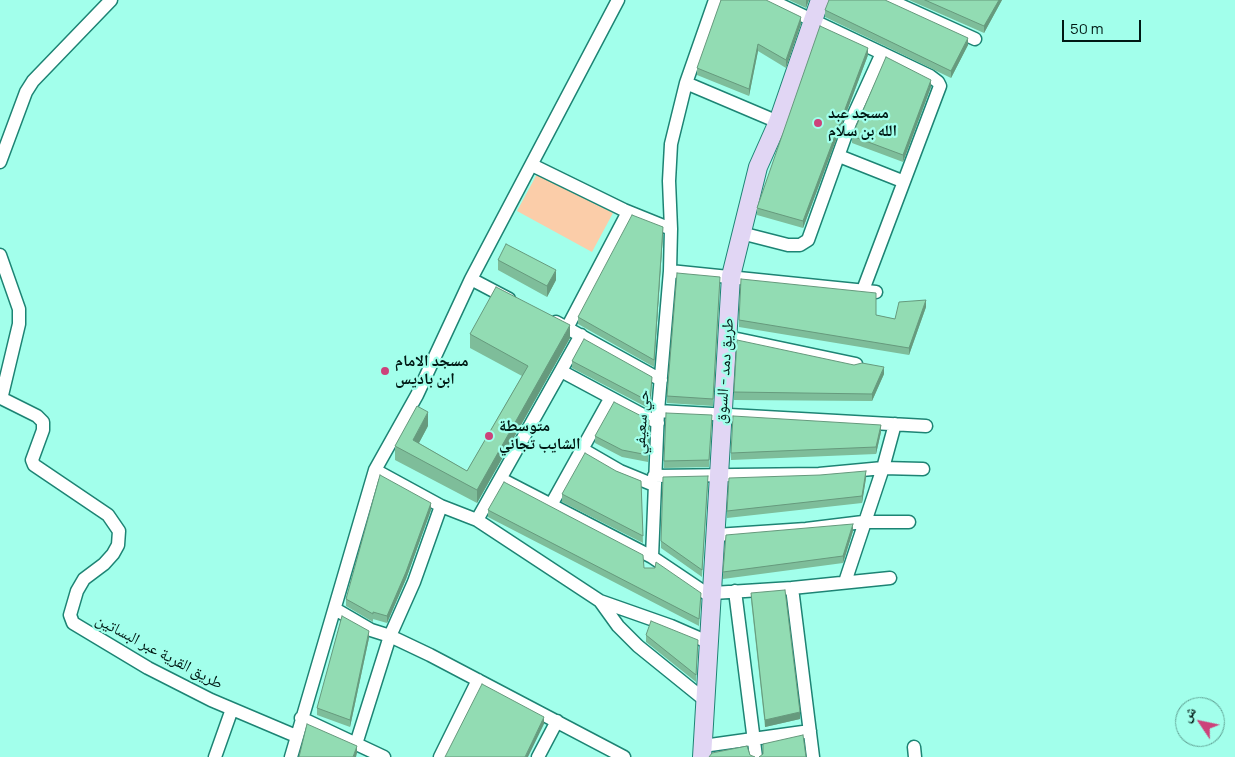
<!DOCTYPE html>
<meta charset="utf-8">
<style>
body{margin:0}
#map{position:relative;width:1235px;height:757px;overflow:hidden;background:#a2ffeb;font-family:Manrope,"Noto Naskh Arabic",sans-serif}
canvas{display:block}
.north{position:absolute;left:1175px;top:697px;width:50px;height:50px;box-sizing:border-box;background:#a2ffeb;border:1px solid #61a395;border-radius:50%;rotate:304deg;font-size:14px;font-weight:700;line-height:20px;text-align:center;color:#001914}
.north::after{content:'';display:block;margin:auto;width:18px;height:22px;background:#cc427a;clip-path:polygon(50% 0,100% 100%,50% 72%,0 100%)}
.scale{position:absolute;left:1062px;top:20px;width:79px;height:22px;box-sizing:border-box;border:2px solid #001914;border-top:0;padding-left:6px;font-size:15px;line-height:18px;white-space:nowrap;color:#001914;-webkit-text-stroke:4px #a2ffeb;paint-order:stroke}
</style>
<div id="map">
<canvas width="1235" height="757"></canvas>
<div class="north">ش</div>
<div class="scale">50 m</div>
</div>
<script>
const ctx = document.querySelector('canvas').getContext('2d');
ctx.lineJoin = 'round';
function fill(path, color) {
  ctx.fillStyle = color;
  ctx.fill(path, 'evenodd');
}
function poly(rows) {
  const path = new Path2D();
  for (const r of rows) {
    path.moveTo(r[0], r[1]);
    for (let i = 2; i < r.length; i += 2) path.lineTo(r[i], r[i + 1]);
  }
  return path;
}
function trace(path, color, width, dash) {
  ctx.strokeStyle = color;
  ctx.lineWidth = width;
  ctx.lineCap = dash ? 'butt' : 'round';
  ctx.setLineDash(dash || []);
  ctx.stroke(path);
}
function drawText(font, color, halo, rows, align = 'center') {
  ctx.font = font + ' Manrope,"Noto Naskh Arabic",sans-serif';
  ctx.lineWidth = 4.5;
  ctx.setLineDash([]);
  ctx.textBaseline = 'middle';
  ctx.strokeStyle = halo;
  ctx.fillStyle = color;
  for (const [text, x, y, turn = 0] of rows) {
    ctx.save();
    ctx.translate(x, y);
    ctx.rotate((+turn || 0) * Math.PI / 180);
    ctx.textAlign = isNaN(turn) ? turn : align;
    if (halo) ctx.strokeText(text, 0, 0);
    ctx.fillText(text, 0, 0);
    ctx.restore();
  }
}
const green = poly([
 [537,174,613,213,592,252,517,211]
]);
const street = poly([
 [770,0,930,76,938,82,940,86,863,290],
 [889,0,975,39],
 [686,83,778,122],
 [839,156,902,181],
 [0,162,26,92,33,81,111,0],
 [532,165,624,210,671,229],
 [741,233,788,245,800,245,808,240,850,123,882,53],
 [0,255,19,309,19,324,2,395,3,399,37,416,43,422,43,430,32,460,34,465,108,515,119,531,118,545,113,554,104,564,84,579,77,591,70,615,73,623,148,668,211,700,296,736],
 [670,271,876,292],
 [471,279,509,299],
 [556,322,661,380],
 [567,328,628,212],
 [728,337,856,364],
 [561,371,658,423],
 [658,411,926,426],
 [582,449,620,471,654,485],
 [375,470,441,506,477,520,600,601,671,626,710,643],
 [654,476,819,474,883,468,923,469],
 [501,479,652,557,713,598],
 [551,505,610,399],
 [477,520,581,335],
 [716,535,806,529,863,522,909,522],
 [652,557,658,411,670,271,671,229,669,181,671,144,686,83,715,0],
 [845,582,883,468,895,424],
 [792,588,813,757],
 [735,591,756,757],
 [713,593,792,588,890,578],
 [600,601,618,626,638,646,706,701],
 [335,609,371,630,390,636,430,655,624,757],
 [301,718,384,757],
 [356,744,390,636,414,582,441,506],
 [703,746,810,731],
 [914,747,915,757],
 [215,757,232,709],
 [291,757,375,470,417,395,471,279,618,0],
 [440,757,478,680],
 [538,757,557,721]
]);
const secondary = poly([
 [702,757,731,276,758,167,778,122,820,0]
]);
const wall = poly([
 [789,0,809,0,806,8],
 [909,0,1002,0,984,33],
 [825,10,968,45,951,78,825,17],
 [801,24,786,68,758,51,749,96,697,75,697,68],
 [868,55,803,228,757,215,757,208],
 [931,87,903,162,852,143,852,136],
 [663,234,654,367,578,324,578,317],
 [498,260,556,280,547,297,498,270],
 [720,284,713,406,667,403,667,396],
 [926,307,909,355,739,327,739,320,876,315,895,319],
 [470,334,570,338,477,503,395,460,395,446,428,426,419,443,467,471,522,376,470,348],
 [572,361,652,384,650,409,572,368],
 [884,374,872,401,734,400,734,392],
 [649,420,648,462,622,457,595,443,595,436],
 [712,422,709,467,664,468,664,461],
 [881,432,876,454,731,460,731,453],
 [616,471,641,481,643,543,562,502,562,494],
 [866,478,862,503,727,518,727,511],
 [708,483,702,577,661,548,661,541],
 [431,510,406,579,387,623,373,619,373,622,346,606,346,599],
 [488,510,644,568,701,600,699,626,488,517],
 [853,531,843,563,723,579,723,572],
 [751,593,800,719,765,727,751,600],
 [646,635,698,647,696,682,646,642],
 [369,638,350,727,317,715,317,708]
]);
const shadedWall = poly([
 [806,0,809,0,806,8],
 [999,0,1002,0,984,33,984,26],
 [801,17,801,24,786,68,786,60],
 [968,38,968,45,951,78,951,71],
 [758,44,758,51,749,96,749,89],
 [868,48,868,55,803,228,803,221],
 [931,80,931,87,903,162,903,155],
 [663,227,663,234,654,367,654,360],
 [556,270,556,280,547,297,547,286],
 [926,300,926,307,909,355,909,348],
 [570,325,570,338,477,503,477,490],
 [884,367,884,374,872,401,872,394],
 [428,412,428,426,413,454,413,440],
 [881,425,881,432,876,454,876,447],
 [866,471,866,478,862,503,862,496],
 [431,503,431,510,406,579,387,623,387,616],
 [853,524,853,531,843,563,843,556],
 [369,631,369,638,350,727,350,720],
 [800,712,800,719,765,727,765,720],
 [544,717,544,724,528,757,525,757],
 [357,746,357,753,356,757,353,757]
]);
const building = poly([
 [721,0,766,0,801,17,786,60,758,44,749,89,697,68,721,0],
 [829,0,885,0,968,38,951,71,825,10,829,0],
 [925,0,999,0,984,26,925,0],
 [820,26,868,48,803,221,757,208,820,26],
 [886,57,931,80,903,155,852,136,886,57],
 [632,215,663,227,654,360,578,317,632,215],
 [506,244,556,270,547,286,498,260,506,244],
 [677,273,720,277,713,399,667,396,677,273],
 [741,279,876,293,876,315,895,319,899,302,926,300,909,348,739,320,741,279],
 [496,287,570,325,477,490,395,446,417,406,428,412,413,440,467,471,528,366,470,334,496,287],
 [584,339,652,377,650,402,572,361,584,339],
 [737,340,854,365,862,363,884,367,872,394,734,392,737,340],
 [614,402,649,420,648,455,622,450,595,436,614,402],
 [666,413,712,415,709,460,664,461,666,413],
 [733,416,881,425,876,447,731,453,733,416],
 [585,453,616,471,641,481,643,536,562,494,585,453],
 [866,471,862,496,727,511,729,478,820,475,866,471],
 [380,475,431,503,406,572,387,616,373,612,373,614,346,599,380,475],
 [708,476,702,570,661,541,663,477,708,476],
 [504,482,643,555,644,568,655,568,656,562,701,593,699,619,488,510,504,482],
 [853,524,843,556,723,572,726,535,853,524],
 [785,590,800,712,765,720,751,593,785,590],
 [342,616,369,631,350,720,317,708,342,616],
 [651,621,698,640,696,675,646,635,651,621],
 [482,684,544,717,525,757,445,757,482,684],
 [307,724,357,746,353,757,299,757,307,724],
 [803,735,806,757,759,757,763,754,763,744,803,735],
 [747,746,750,755,755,757,709,757,712,753,747,746]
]);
const markers = [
 [818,123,5,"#cc427a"],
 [385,371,5,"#cc427a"],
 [489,436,5,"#cc427a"]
];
const poiNames = [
 ["مسجد عبد",828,114],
 ["الله بن سلام",828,132],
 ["مسجد الامام",395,362],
 ["ابن باديس",395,380],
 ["متوسطة",499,427],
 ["الشايب تجاني",499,445]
];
const streetNames = [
 ["طريق دمد - السوق",725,371,-86],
 ["حي سعيفي",642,422,-86],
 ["طريق القرية عبر البساتين",159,652,28]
];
fill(green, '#fbcda9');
trace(street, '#1d8474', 15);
trace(secondary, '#1d8474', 20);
trace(street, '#fff', 12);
trace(secondary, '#e1d6f4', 18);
fill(wall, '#7ebd9a');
fill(shadedWall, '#669a7d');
fill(building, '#92dcb3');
trace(building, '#669a7d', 1);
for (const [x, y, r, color] of markers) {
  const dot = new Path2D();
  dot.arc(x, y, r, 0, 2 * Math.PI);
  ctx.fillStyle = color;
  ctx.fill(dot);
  trace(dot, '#a2ffeb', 2);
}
drawText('bold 16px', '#001914', '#a2ffeb', poiNames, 'left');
drawText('16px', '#001914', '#a2ffeb', streetNames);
</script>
